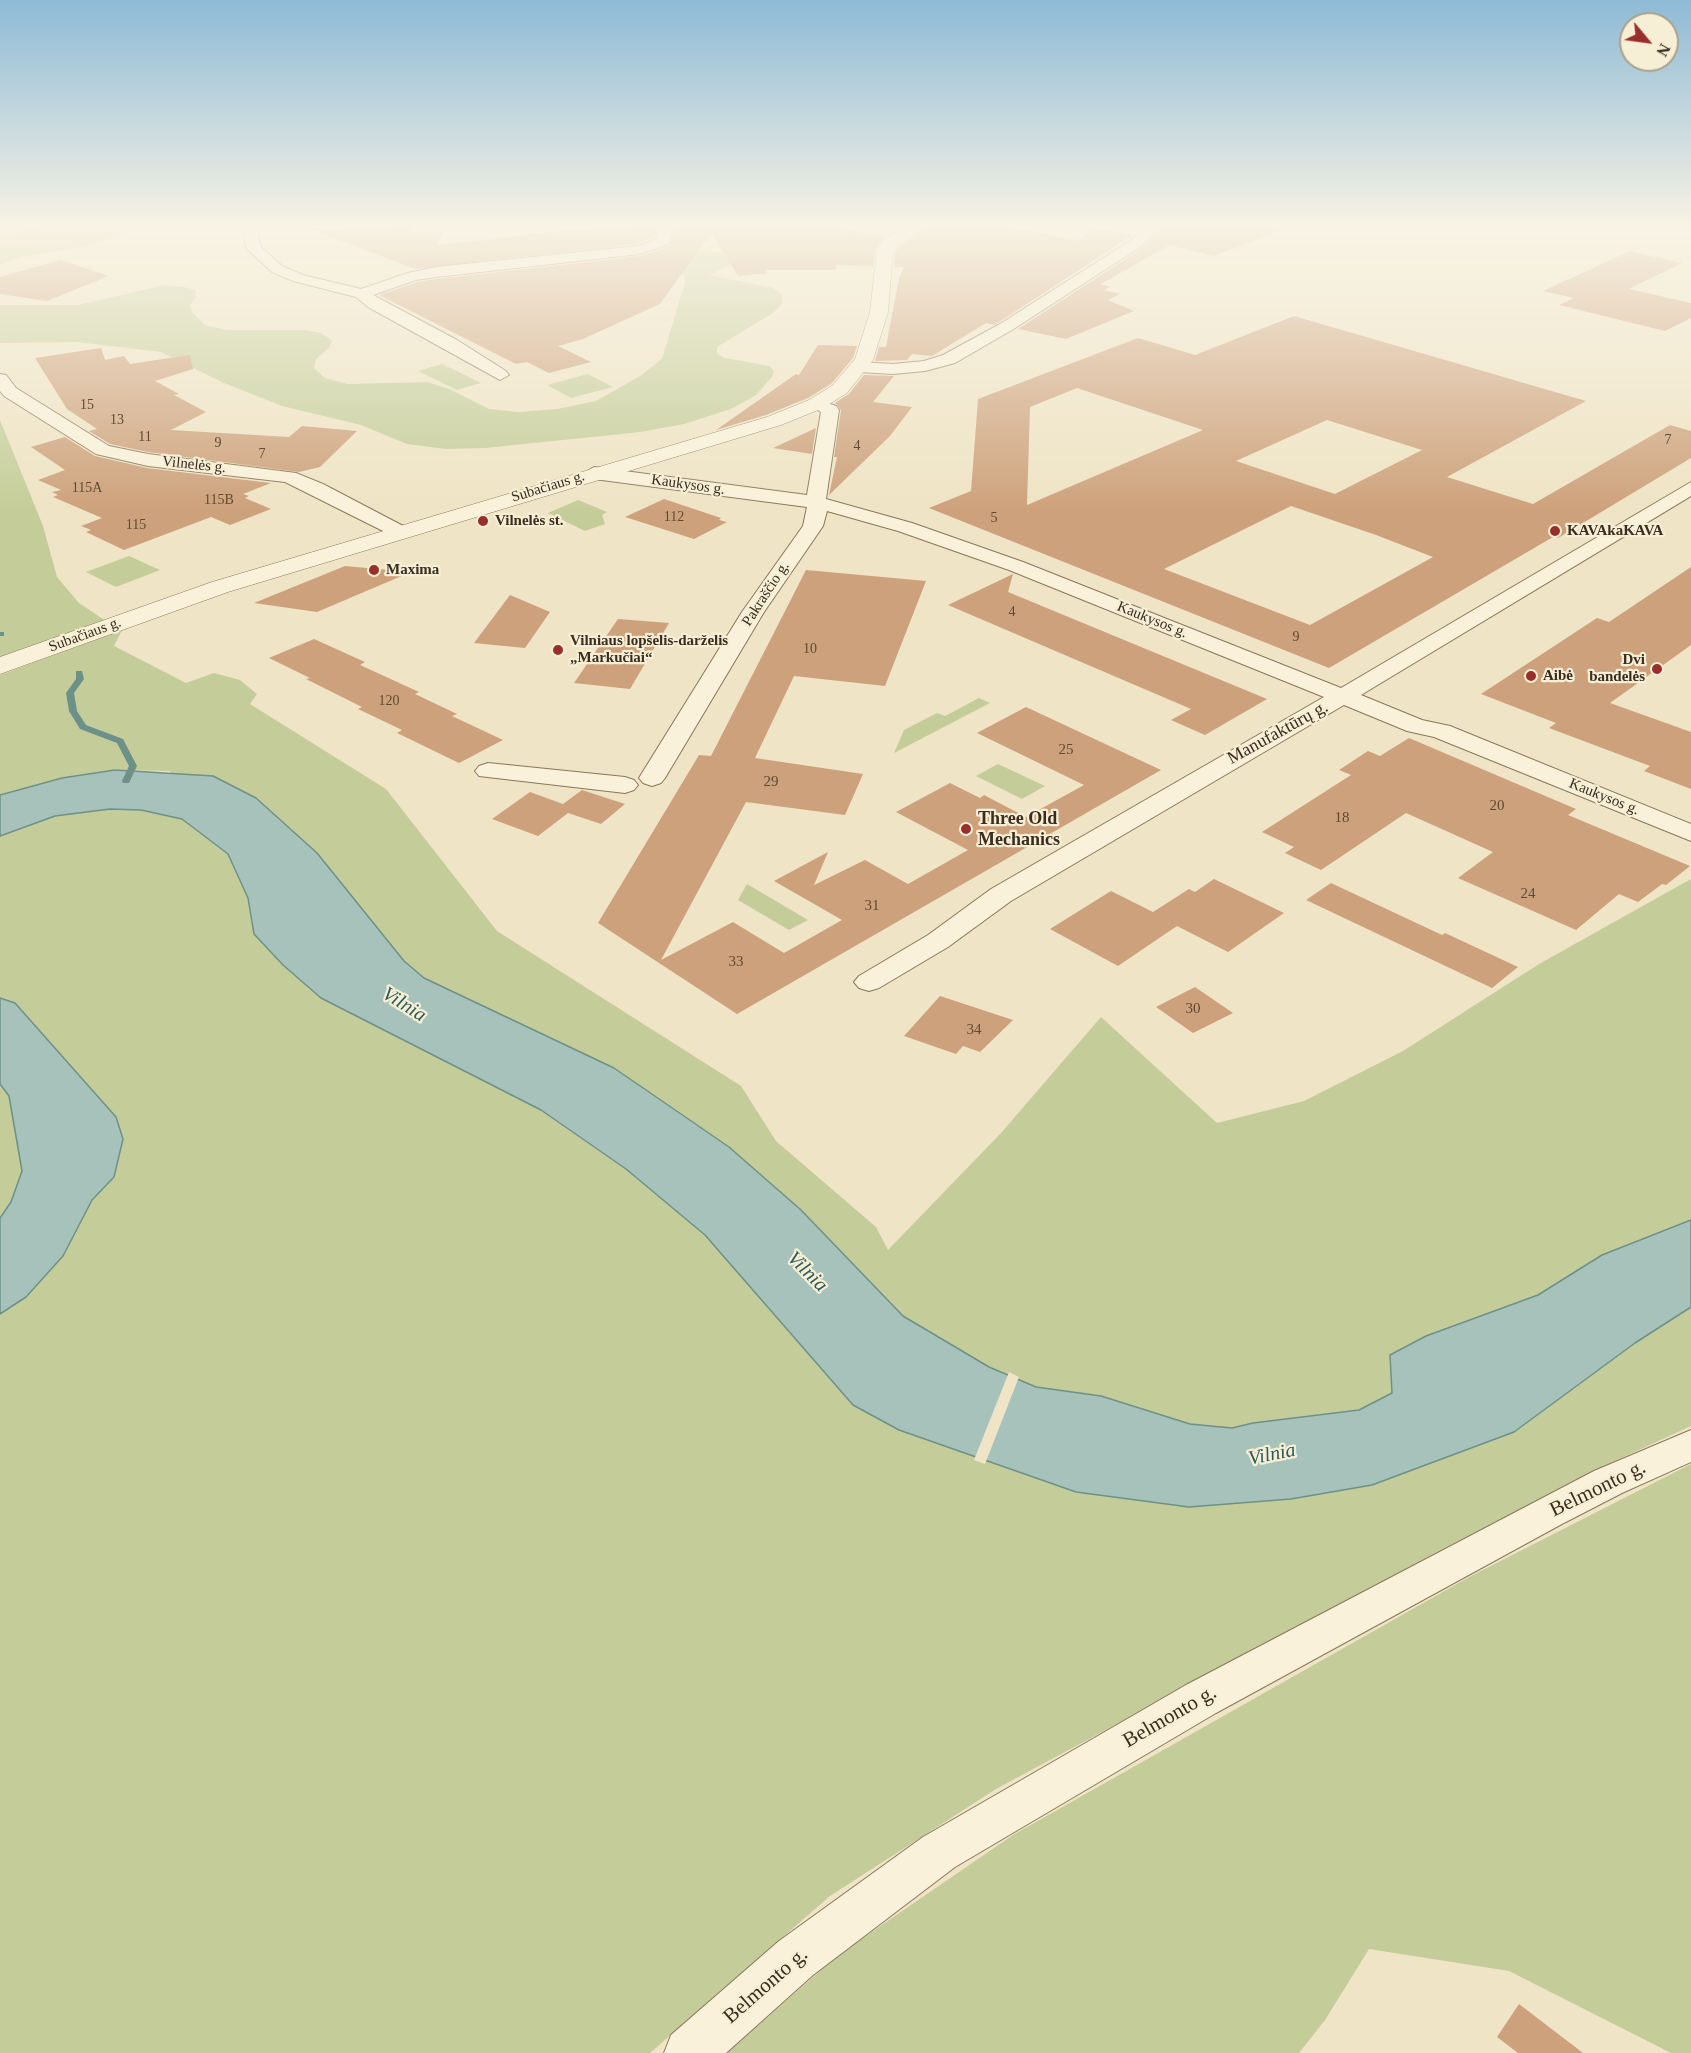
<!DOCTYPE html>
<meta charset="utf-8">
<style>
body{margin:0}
#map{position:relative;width:1691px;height:2053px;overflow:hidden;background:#efe4c5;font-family:"Times New Roman",serif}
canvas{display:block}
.north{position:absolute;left:1619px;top:12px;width:60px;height:60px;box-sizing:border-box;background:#f6eed5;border:2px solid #aba18c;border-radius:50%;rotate:119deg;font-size:16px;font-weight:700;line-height:24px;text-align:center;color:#3a2d1f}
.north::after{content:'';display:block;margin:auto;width:21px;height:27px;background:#992f2a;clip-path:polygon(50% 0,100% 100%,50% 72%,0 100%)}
</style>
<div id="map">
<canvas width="1691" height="2053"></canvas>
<div class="north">N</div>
</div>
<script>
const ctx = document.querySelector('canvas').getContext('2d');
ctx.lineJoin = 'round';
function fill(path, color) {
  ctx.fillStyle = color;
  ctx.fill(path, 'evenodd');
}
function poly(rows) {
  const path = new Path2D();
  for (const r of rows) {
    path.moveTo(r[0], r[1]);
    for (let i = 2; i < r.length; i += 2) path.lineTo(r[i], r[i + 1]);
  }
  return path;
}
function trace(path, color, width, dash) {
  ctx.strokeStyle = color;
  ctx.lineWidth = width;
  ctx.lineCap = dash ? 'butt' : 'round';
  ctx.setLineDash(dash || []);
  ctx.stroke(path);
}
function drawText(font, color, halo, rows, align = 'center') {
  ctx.font = font + ' "Times New Roman",serif';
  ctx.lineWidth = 4.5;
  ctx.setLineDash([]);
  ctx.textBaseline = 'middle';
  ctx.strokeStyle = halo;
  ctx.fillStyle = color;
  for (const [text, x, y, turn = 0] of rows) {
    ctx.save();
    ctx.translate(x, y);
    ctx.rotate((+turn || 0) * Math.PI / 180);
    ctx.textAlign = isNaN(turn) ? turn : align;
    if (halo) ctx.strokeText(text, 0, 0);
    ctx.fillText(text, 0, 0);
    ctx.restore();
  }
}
const green = poly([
 [45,226,137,226,113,238,91,245,21,257,0,265,0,236],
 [693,249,721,253,733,259,729,265,709,275,773,288,782,295,782,304,773,313,717,347,717,354,725,358,769,366,774,371,772,377,756,395,731,409,684,424,641,432,485,448,446,449,407,444,361,425,282,406,224,383,161,352,77,342,0,343,0,305,78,305,165,285,184,287,195,290,196,297,190,305,192,312,205,325,226,330,305,330,321,333,332,340,329,348,316,359,314,368,325,378,348,384,427,382,449,389,489,409,518,412,557,409,596,401,640,376,662,359,685,282,684,276,673,271],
 [442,364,481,383,457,390,418,371],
 [588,374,613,387,571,398,547,385],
 [0,420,43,526,57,577,79,603,106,621,0,658],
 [578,500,607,512,602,515,605,524,585,531,548,513],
 [129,556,160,570,116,587,86,572],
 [122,630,114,646,186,683,214,673,240,680,257,694,250,704,386,789,497,931,741,1086,776,1141,876,1227,888,1250,1001,1133,1101,1017,1217,1123,1304,1101,1403,1051,1539,964,1691,879,1691,1220,1602,1255,1538,1295,1426,1336,1392,1393,1359,1410,1253,1423,1232,1428,1190,1424,1101,1396,1036,1387,989,1367,903,1316,801,1210,729,1147,614,1068,424,978,169,771,115,770,62,778,0,795,0,675],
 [979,698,990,703,894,753,904,730,937,713,945,716],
 [998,764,1045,786,1022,799,976,776],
 [110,809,141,810,182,819,228,853,248,898,254,934,541,1110,626,1169,705,1235,853,1405,899,1430,1076,1492,1189,1507,1635,1343,1691,1307,1691,1426,1604,1466,1437,1552,996,1789,830,1896,650,2053,0,2053,0,1314,26,1297,79,1223,92,1200,114,1177,116,1117,15,1003,0,998,0,836,55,816],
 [747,884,808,920,789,930,738,900],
 [0,1084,9,1096,22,1171,11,1202,0,1218],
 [1691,1464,1691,2053,1671,2053,1509,1971,1369,1949,1325,2020,1299,2053,727,2053,838,1955,1013,1835,1471,1576]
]);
const water = poly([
 [115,770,213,776,256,798,317,853,404,961,424,978,614,1068,729,1147,801,1210,903,1316,989,1367,1036,1387,1101,1396,1190,1424,1232,1428,1253,1423,1359,1410,1392,1393,1390,1355,1426,1336,1538,1295,1602,1255,1691,1220,1691,1307,1635,1343,1514,1432,1372,1485,1291,1499,1189,1507,1076,1492,899,1430,853,1405,705,1235,626,1169,541,1110,321,998,283,965,254,934,248,898,228,854,182,819,141,810,110,809,55,816,0,836,0,795,62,778,115,770],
 [0,998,15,1003,116,1117,123,1139,114,1177,92,1200,63,1256,26,1297,0,1314,0,1218,11,1202,22,1171,9,1096,0,1084,0,998]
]);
const pier = poly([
 [1009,1372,1019,1377,985,1464,974,1460]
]);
const stream = poly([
 [0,632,4,632,4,636,0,636,0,632],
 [76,671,82,671,84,679,74,693,77,711,86,725,123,739,137,766,129,783,123,783,122,781,129,766,117,743,80,729,69,711,66,693,76,679,76,671]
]);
const building = poly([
 [413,226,411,232,443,232,437,245,589,228,657,226,655,237,637,244,415,269,311,229],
 [675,226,837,226,846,232,885,237,875,250,873,266,836,265,836,270,764,270,767,273,738,276,711,233,660,304,583,339,558,346,591,362,549,373,527,362,516,364,379,295,417,282,436,279,641,256,670,246],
 [931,226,1008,226,1077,241,1095,229,1133,235,999,322,994,325,986,323,932,356,912,354,907,360,875,361,879,347,886,347,899,278,904,267,894,267,895,252,901,245],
 [1163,226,1286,226,1286,228,1214,256,1169,245,1101,284,1110,287,1104,290,1120,294,1108,300,1134,311,1066,339,1018,329,1141,249],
 [1630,251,1682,263,1629,289,1691,303,1691,318,1665,331,1559,305,1574,298,1543,291],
 [61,260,109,276,47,301,0,294,0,277],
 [1294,316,1586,401,1447,477,1533,504,1670,425,1691,431,1691,458,1558,538,1553,537,1329,668,929,508,971,491,978,399,1138,338,1195,355],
 [1077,388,1203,430,1027,505,1030,407],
 [1327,420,1422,450,1335,494,1236,461],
 [1291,506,1376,535,1433,557,1310,625,1164,569],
 [818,345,857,346,853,358,832,383,808,398,766,415,716,430,796,374,799,375],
 [101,348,105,360,124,356,130,364,190,355,193,369,155,381,179,394,174,395,206,412,171,430,289,437,302,426,357,431,320,467,299,472,148,452,110,444,89,431,97,429,67,409,35,358],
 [864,375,894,376,873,402,912,407,890,436,829,495,837,457,834,457,841,410,835,403,849,394],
 [816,428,812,454,773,448],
 [65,437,95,456,147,468,271,483,243,494,249,496,245,498,271,509,230,525,211,517,124,550,86,532,91,530,81,526,102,518,53,497,58,495,52,492,61,490,38,480,65,470,31,447],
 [664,499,721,518,719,520,727,522,694,539,625,517],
 [345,566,411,572,317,612,254,603],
 [1691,567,1691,645,1610,703,1691,732,1691,789,1644,771,1650,766,1549,728,1556,723,1481,694,1597,618,1609,622],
 [806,570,926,581,885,686,794,676,755,758,863,774,845,815,746,802,661,960,733,922,784,953,842,920,774,881,828,852,814,885,865,860,908,884,968,850,896,812,950,783,980,798,984,795,1026,817,1084,785,977,733,1026,707,1161,770,737,1014,598,923,699,755,711,756],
 [1013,574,1008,592,1267,699,1205,735,1171,720,1191,709,948,605],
 [510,595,550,612,525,648,474,643],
 [618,619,669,623,630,689,574,683],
 [314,639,365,662,360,665,419,692,415,694,457,714,452,716,503,740,459,763,397,733,402,730,358,709,362,707,306,679,310,678,269,658],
 [1409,738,1576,809,1568,815,1690,866,1666,885,1662,884,1638,902,1619,894,1576,930,1458,878,1493,852,1406,813,1321,870,1285,853,1294,847,1262,832,1351,775,1339,770,1368,751,1380,756],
 [582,790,625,804,601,824,568,813,538,836,492,819,530,792,563,804],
 [1214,879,1284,913,1228,952,1177,926,1118,966,1050,929,1111,891,1153,912,1189,889,1195,892],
 [1331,883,1442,935,1445,933,1518,967,1492,988,1306,900],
 [1195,987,1233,1013,1193,1033,1156,1007],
 [940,996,1013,1020,980,1052,963,1046,956,1054,904,1036],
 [1519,2004,1583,2053,1518,2053,1497,2037]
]);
const minor = poly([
 [247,226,261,226,258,238,261,247,282,266,303,275,361,289,408,273,436,267,638,246,657,239,659,226,673,226,669,244,640,254,436,277,416,280,373,295,457,340,506,371,509,375,500,380,368,307,356,297,293,281,272,272,247,249,244,238,247,226],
 [839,226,883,226,895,228,897,231,890,235,846,230,839,226],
 [1146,226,1161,226,1140,247,1012,330,955,363,925,371,893,374,859,372,850,367,859,362,893,364,924,361,943,355,1000,324,1130,241,1146,226],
 [0,374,6,375,16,388,109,446,148,454,296,473,323,484,407,528,410,532,407,536,400,538,393,536,285,482,148,466,96,454,4,396,0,391,0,374],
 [816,399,836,406,839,410,826,499,912,523,1023,562,1341,688,1691,482,1691,496,1361,695,1422,720,1450,726,1691,824,1691,841,1434,737,1407,731,1344,705,1011,901,948,947,879,988,869,991,859,988,854,982,859,976,928,935,991,889,1324,697,1009,570,898,531,827,511,823,526,764,612,665,778,661,783,652,786,643,783,639,778,742,612,803,526,807,507,594,479,584,473,594,467,807,495,821,412,807,404,816,399],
 [488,763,625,777,634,780,638,785,634,790,625,793,479,776,475,771,479,766,488,763],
 [1691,1430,1691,1462,1622,1493,1560,1525,1216,1713,955,1867,813,1975,726,2053,664,2053,671,2035,779,1941,923,1837,1186,1685,1594,1471,1691,1430]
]);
const tertiary = poly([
 [909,226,929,226,900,243,893,251,888,312,873,360,847,393,823,408,781,425,228,592,0,674,0,657,212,582,767,417,809,400,833,385,855,359,870,312,877,250,888,237,909,226]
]);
const markers = [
 [483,521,6,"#992f2a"],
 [1555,531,6,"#992f2a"],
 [374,570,6,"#992f2a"],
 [558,650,6,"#992f2a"],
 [1657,669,6,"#992f2a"],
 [1531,676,6,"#992f2a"],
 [966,829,6,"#992f2a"]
];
const farNumbernames = [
 ["15",87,405],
 ["13",117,420],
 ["11",145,437],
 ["7",1668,440],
 ["9",218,443],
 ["4",857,446],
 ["7",262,454],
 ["115A",87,488],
 ["115B",219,500],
 ["112",674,517],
 ["5",994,518],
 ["115",136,525],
 ["4",1012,612],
 ["9",1296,637],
 ["10",810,649],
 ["120",389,701]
];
const farStreetnames = [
 ["Vilnelės g.",194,465,6],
 ["Kaukysos g.",688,485,8],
 ["Subačiaus g.",548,487,-17],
 ["Pakraščio g.",766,594,-57],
 ["Kaukysos g.",1152,620,22],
 ["Subačiaus g.",85,635,-20],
 ["Kaukysos g.",1604,797,22]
];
const farPoinames = [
 ["Vilnelės st.",495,521],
 ["KAVAkaKAVA",1567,531],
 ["Maxima",386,570],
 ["Vilniaus lopšelis-darželis",570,641],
 ["„Markučiai“",570,658],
 ["Dvi",1645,660,"right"],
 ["bandelės",1645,677,"right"],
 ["Aibė",1543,676]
];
const numberNames = [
 ["25",1066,750],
 ["29",771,782],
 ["20",1497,806],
 ["18",1342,818],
 ["24",1528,894],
 ["31",872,906],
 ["33",736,962],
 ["30",1193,1009],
 ["34",974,1030]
];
const streetNames = [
 ["Manufaktūrų g.",1278,733,-29]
];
const poiNames = [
 ["Three Old",978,819],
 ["Mechanics",978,840]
];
const waterNames = [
 ["Vilnia",404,1005,32],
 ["Vilnia",807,1272,45],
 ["Vilnia",1272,1455,-11]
];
const nearStreetnames = [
 ["Belmonto g.",1598,1489,-26],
 ["Belmonto g.",1170,1717,-30],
 ["Belmonto g.",766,1986,-41]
];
fill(green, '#c4cd99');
fill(water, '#a7c2bb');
trace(water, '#6d9189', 1.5);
fill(pier, '#efe4c5');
fill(stream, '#6d9189');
fill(building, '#cda17b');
trace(minor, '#8a765b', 2);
trace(tertiary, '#8a765b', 1);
fill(minor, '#f9f1d9');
fill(tertiary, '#f9f1d9');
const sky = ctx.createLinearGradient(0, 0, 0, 513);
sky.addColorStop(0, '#8ebad6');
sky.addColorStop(0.44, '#f8f3e5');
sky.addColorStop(1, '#f8f3e500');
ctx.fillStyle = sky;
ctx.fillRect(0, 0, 1691, 513);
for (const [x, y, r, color] of markers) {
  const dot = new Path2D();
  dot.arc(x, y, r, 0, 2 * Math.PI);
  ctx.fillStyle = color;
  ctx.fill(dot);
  trace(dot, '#f6eed5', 2);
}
drawText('14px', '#5f4a36', null, farNumbernames);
drawText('15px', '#3a2d1f', '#f6eed5', farStreetnames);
drawText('bold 15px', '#3a2d1f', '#f6eed5', farPoinames, 'left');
drawText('15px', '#5f4a36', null, numberNames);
drawText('18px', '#3a2d1f', '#f6eed5', streetNames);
drawText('bold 18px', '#3a2d1f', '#f6eed5', poiNames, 'left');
drawText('italic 20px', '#2e5a59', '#f6eed5', waterNames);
drawText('21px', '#3a2d1f', '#f6eed5', nearStreetnames);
</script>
